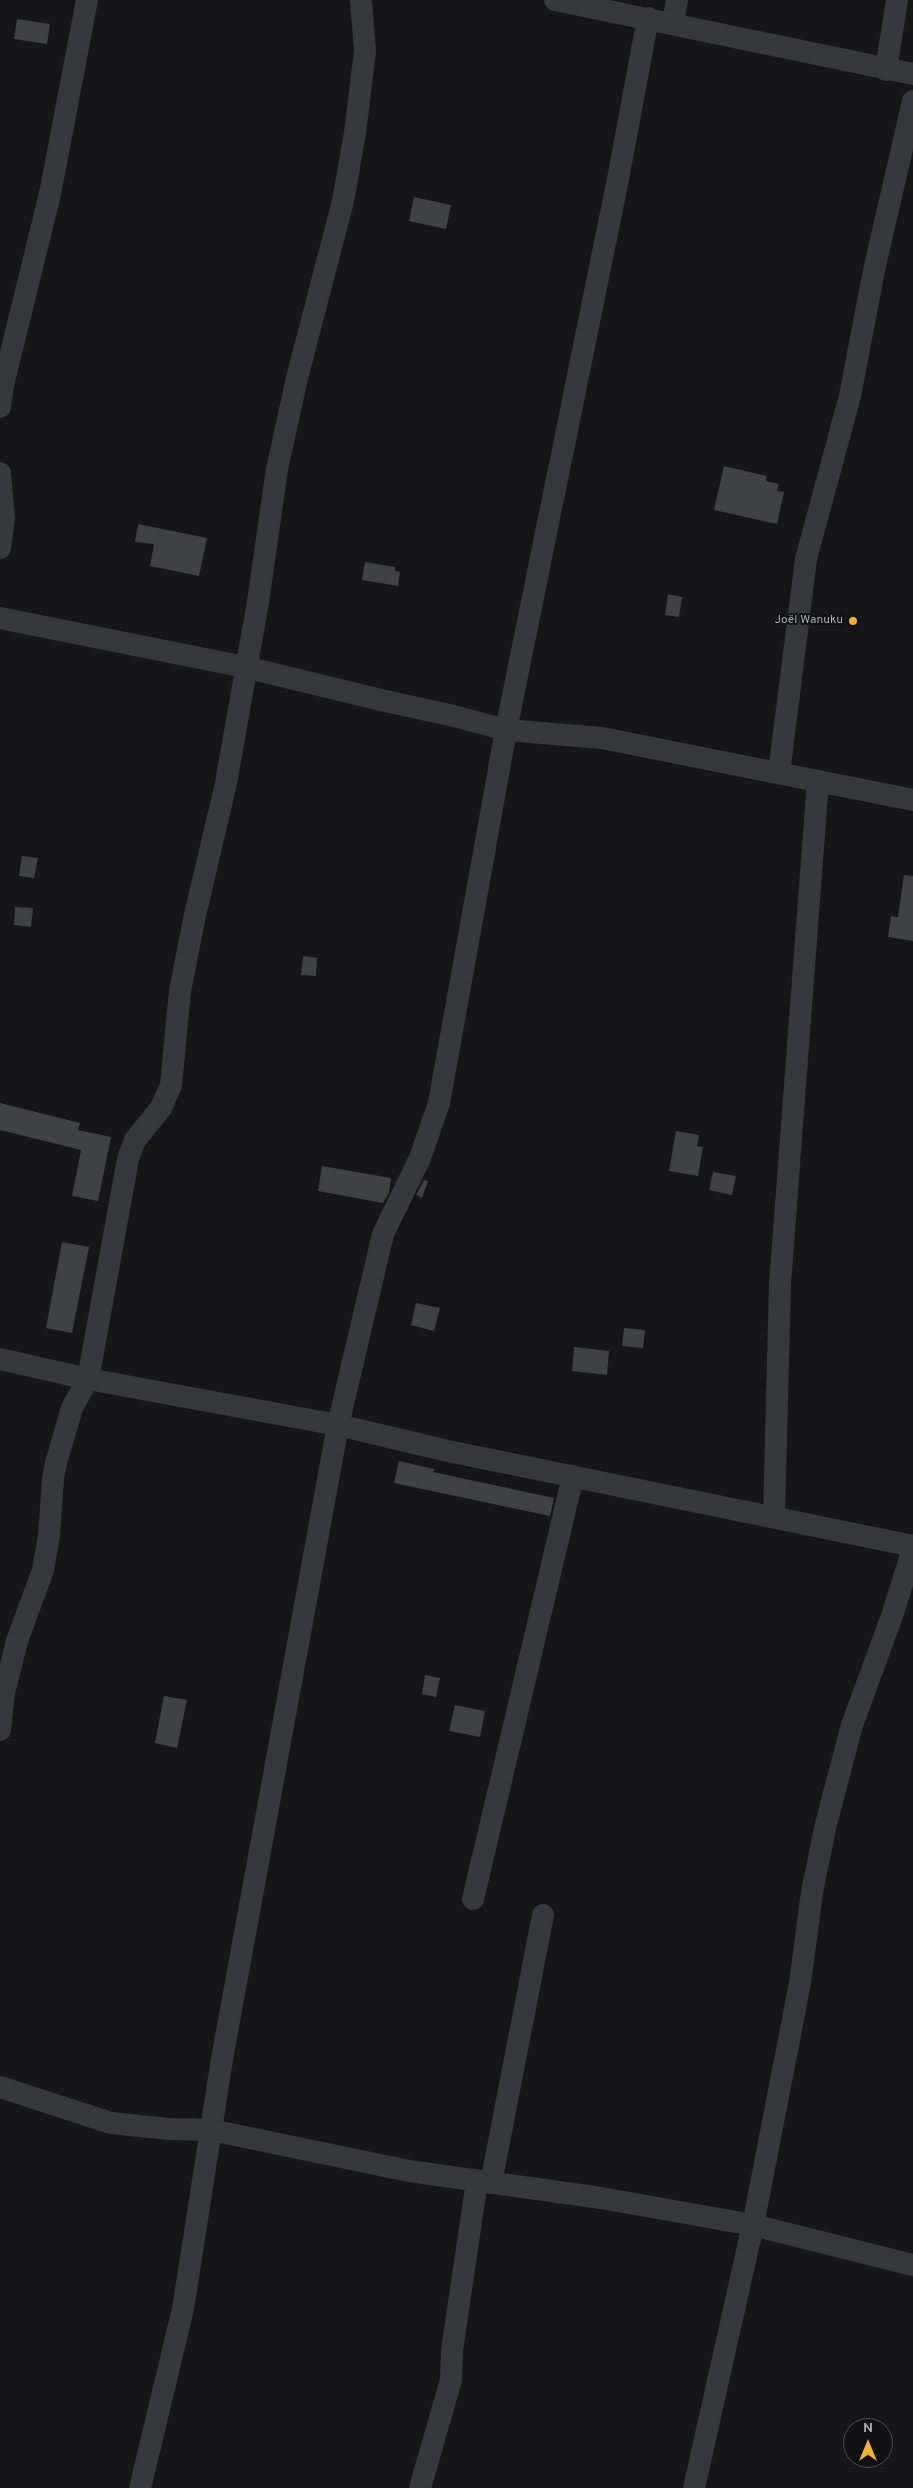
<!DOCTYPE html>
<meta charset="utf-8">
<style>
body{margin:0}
#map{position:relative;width:913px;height:2488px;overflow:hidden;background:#161618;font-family:Overpass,sans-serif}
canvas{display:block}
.north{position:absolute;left:843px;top:2418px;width:50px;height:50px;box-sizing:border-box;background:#111113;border:1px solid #4d4f55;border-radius:50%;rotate:0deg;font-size:14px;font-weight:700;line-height:20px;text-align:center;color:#a8adb8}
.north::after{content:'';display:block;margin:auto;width:18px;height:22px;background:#f2b134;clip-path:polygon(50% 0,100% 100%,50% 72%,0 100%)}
</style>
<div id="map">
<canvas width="913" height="2488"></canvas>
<div class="north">N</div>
</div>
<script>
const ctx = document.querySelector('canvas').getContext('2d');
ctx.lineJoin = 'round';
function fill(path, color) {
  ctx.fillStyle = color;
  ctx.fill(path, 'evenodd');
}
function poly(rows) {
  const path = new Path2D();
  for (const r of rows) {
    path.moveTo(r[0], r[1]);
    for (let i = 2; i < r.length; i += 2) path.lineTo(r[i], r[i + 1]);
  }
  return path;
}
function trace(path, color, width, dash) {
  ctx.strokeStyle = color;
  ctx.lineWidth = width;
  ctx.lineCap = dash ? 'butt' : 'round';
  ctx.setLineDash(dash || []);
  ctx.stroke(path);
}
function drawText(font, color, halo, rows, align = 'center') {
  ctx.font = font + ' Overpass,sans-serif';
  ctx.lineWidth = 4;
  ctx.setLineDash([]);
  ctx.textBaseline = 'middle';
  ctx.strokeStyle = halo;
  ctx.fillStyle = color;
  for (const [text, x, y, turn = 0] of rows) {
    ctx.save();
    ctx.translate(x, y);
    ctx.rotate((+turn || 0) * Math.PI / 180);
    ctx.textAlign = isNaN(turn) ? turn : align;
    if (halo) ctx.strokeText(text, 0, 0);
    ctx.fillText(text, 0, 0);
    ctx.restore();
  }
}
const building = poly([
 [17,19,50,24,47,44,14,39],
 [414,197,451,205,446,229,409,221],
 [724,466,767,476,766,481,779,484,777,491,784,492,777,524,714,510],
 [138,524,207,538,199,576,150,566,154,544,135,542],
 [365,562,395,567,395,571,400,572,398,586,362,580],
 [668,594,682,597,679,617,665,615],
 [22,856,38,858,34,878,19,876],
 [904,875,913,876,913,941,888,937,891,916,898,917],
 [15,907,33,908,31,927,14,925],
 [303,956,317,958,316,976,301,975],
 [0,1103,80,1123,78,1130,111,1137,98,1201,72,1196,81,1150,0,1130],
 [676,1131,699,1135,697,1146,703,1147,698,1176,669,1171],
 [322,1166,391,1178,389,1193,383,1203,318,1191],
 [713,1172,736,1176,732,1195,709,1190],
 [424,1180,428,1181,422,1198,416,1195],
 [62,1242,89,1247,72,1333,46,1328],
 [416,1303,440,1308,434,1331,411,1325],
 [624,1328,645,1330,643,1348,622,1346],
 [574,1347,609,1351,607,1375,572,1371],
 [399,1461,434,1469,433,1472,554,1498,550,1516,394,1483],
 [425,1675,440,1678,436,1697,422,1694],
 [164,1696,187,1700,177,1748,155,1743],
 [455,1705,485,1711,480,1737,449,1731]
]);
const minor = poly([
 [555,0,913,74],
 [673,23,677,0],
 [886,70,897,0],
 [0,407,3,385,50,194,87,0],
 [0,473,4,518,0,548],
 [0,618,245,667,381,700,454,716,506,730,602,738,913,800],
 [779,773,806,559,850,396,874,270,913,101],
 [0,1359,88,1379,338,1425,448,1451,913,1546],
 [774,1516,780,1284,818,781],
 [0,1730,4,1693,17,1641,43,1570,49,1536,53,1479,56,1463,72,1408,88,1379,128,1159,135,1140,161,1108,171,1085,180,991,195,915,226,783,258,602,277,469,297,378,343,201,355,133,365,51,361,0],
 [473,1899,573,1476],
 [0,2087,111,2123,169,2129,211,2130,409,2171,601,2198,753,2225,913,2265],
 [491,2183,543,1915],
 [140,2488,183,2309,222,2059,338,1425,383,1234,420,1158,439,1103,506,730,618,179,648,18],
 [420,2488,451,2380,452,2350,477,2181],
 [694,2488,753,2225,800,1983,812,1892,825,1828,852,1725,892,1616,913,1549]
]);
const markers = [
 [853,621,5,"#f2b134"]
];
const poiNames = [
 ["Joël Wanuku",843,621]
];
fill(building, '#404145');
trace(minor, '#37383d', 22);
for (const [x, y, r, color] of markers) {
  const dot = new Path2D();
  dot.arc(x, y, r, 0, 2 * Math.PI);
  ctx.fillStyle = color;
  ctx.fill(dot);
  trace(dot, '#111113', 2);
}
drawText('12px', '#a8adb8', '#111113', poiNames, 'right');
</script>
